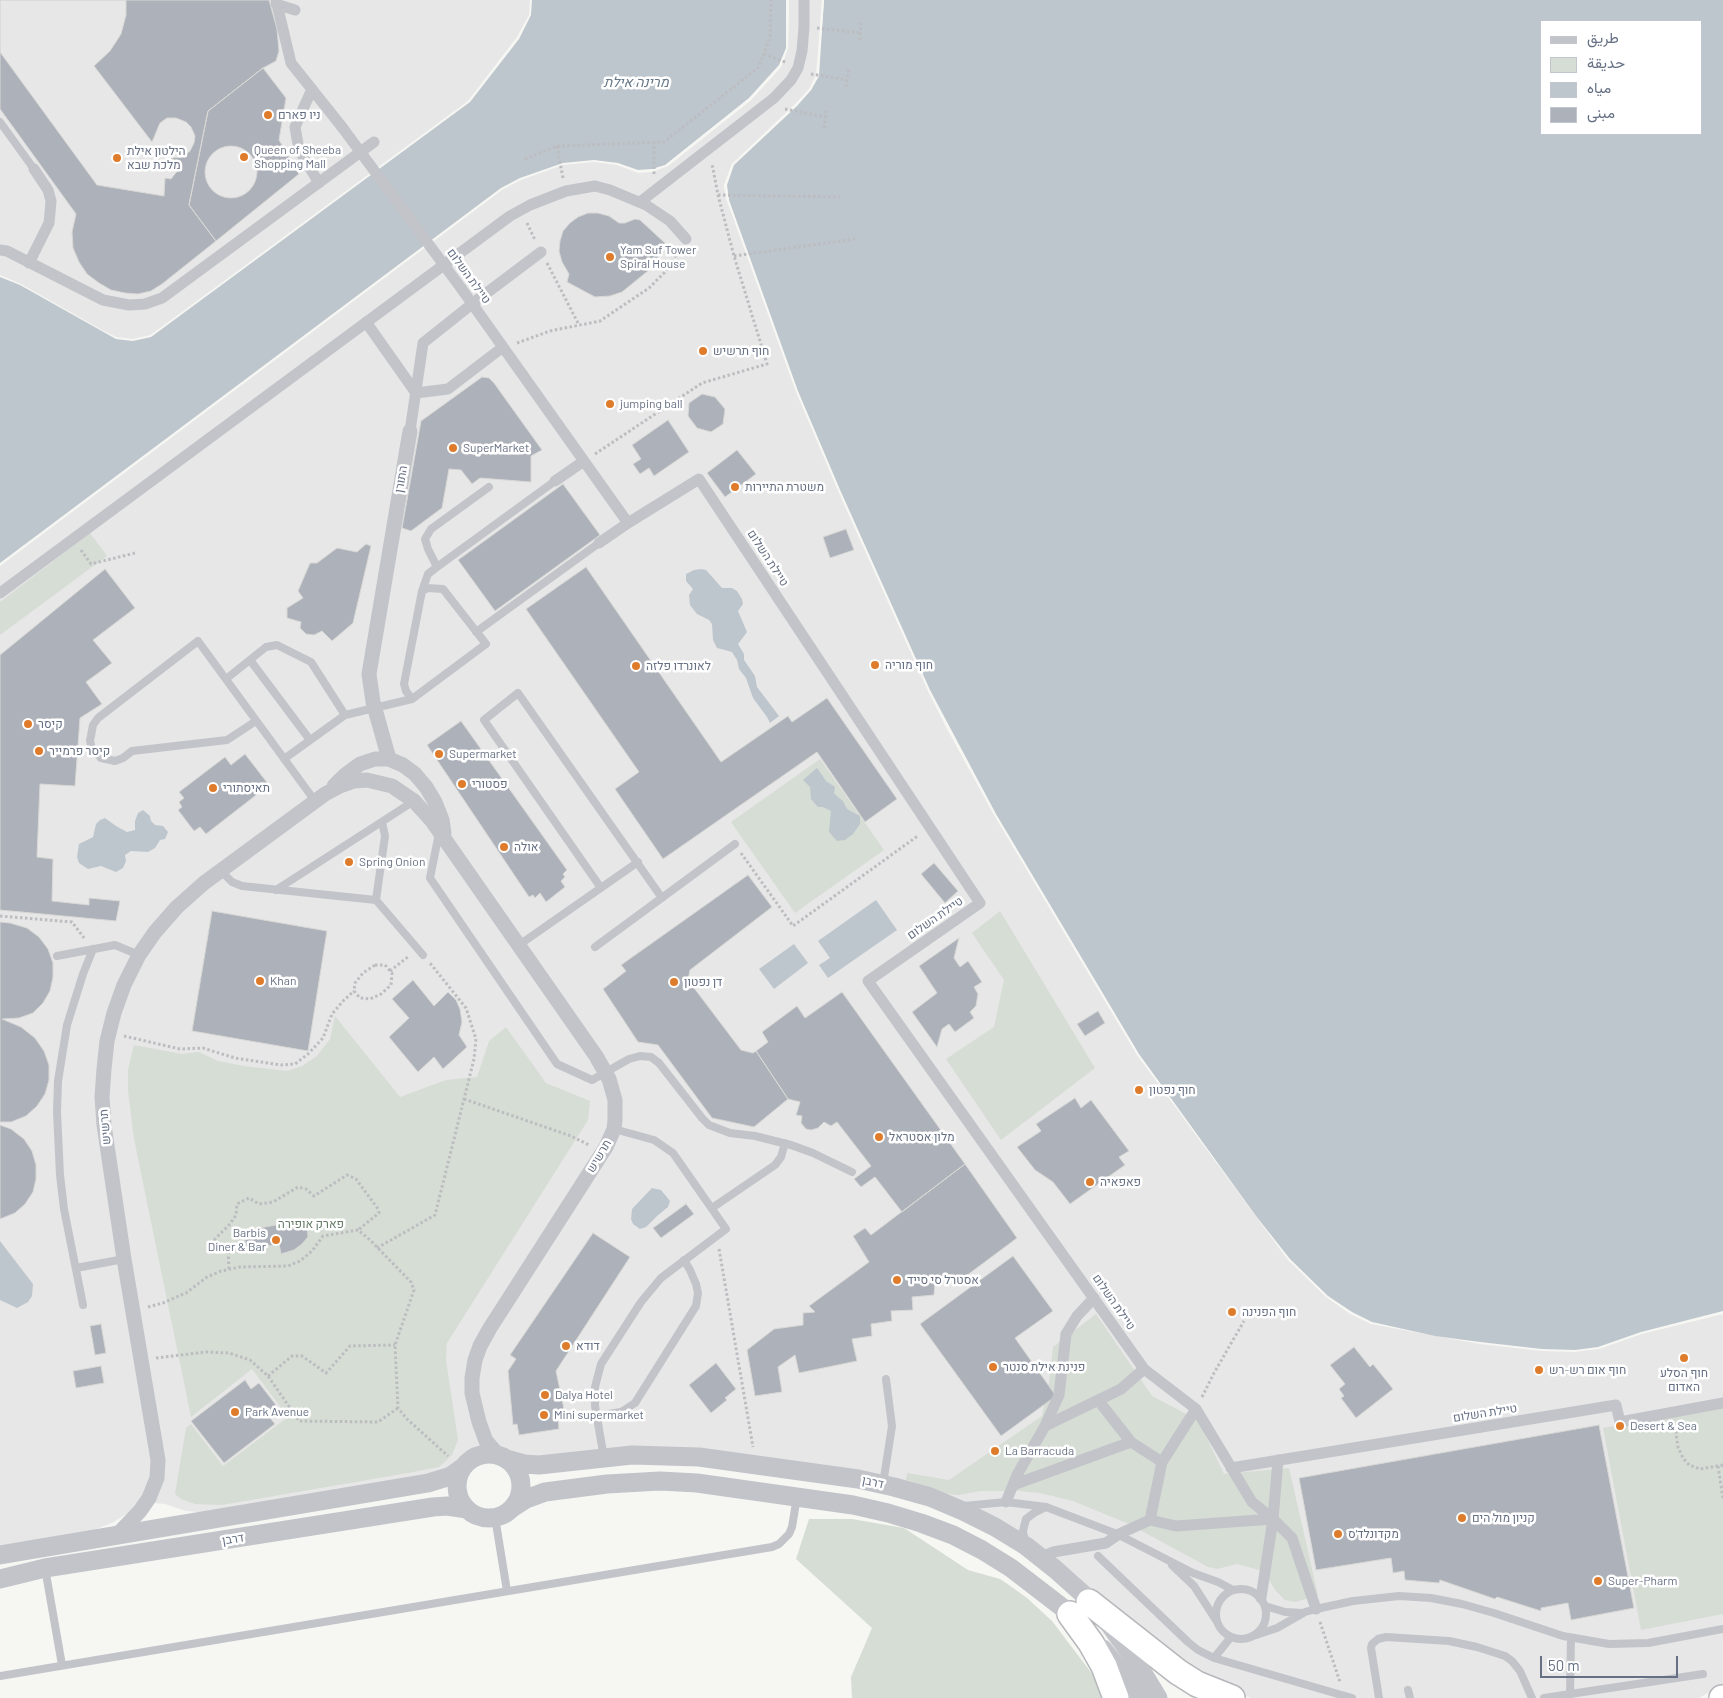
<!DOCTYPE html>
<meta charset="utf-8">
<style>
body{margin:0}
#map{position:relative;width:1723px;height:1698px;overflow:hidden;background:#f6f7f3;font-family:Barlow,Vazirmatn,sans-serif}
canvas{display:block}
.legend{position:absolute;left:1540px;top:20px;width:162px;height:115px;box-sizing:border-box;background:#fff;border:1px solid #c2c6ce;margin:0;padding:6px 9px;list-style:none;font-size:15px;color:#667084}
.legend li{display:flex;align-items:center;gap:10px;height:25px}
.legend b{width:25px;border:1px solid #c2c6ce}
.scale{position:absolute;left:1540px;top:1656px;width:138px;height:22px;box-sizing:border-box;border:2px solid #667084;border-top:0;padding-left:6px;font-size:15px;line-height:18px;white-space:nowrap;color:#667084;-webkit-text-stroke:4px #fff;paint-order:stroke}
</style>
<div id="map">
<canvas width="1723" height="1698"></canvas>
<ul class="legend">
<li><b style="height:6px;background:#c2c4c9"></b>طريق</li>
<li><b style="height:14px;background:#d6ddd5"></b>حديقة</li>
<li><b style="height:14px;background:#bec6cd"></b>مياه</li>
<li><b style="height:14px;background:#adb1b9"></b>مبنى</li>
</ul>
<div class="scale">50 m</div>
</div>
<script>
const ctx = document.querySelector('canvas').getContext('2d');
ctx.lineJoin = 'round';
function fill(path, color) {
  ctx.fillStyle = color;
  ctx.fill(path, 'evenodd');
}
function poly(rows) {
  const path = new Path2D();
  for (const r of rows) {
    if (r.length === 3) {
      path.moveTo(r[0] + r[2], r[1]);
      path.arc(r[0], r[1], r[2], 0, 2 * Math.PI);
      continue;
    }
    path.moveTo(r[0], r[1]);
    for (let i = 2; i < r.length; i += 2) path.lineTo(r[i], r[i + 1]);
  }
  return path;
}
function trace(path, color, width, dash) {
  ctx.strokeStyle = color;
  ctx.lineWidth = width;
  ctx.lineCap = dash ? 'butt' : 'round';
  ctx.setLineDash(dash || []);
  ctx.stroke(path);
}
function drawText(font, color, halo, rows, align = 'center') {
  ctx.font = font + ' Barlow,Heebo,sans-serif';
  ctx.lineWidth = 5;
  ctx.setLineDash([]);
  ctx.textBaseline = 'middle';
  ctx.strokeStyle = halo;
  ctx.fillStyle = color;
  for (const [text, x, y, turn = 0] of rows) {
    ctx.save();
    ctx.translate(x, y);
    ctx.rotate((+turn || 0) * Math.PI / 180);
    ctx.textAlign = isNaN(turn) ? turn : align;
    if (halo) ctx.strokeText(text, 0, 0);
    ctx.fillText(text, 0, 0);
    ctx.restore();
  }
}
const built = poly([
 [0,0,530,0,529,15,517,37,468,101,163,326,150,335,133,339,116,337,102,330,21,284,0,275],
 [789,0,822,0,817,75,810,89,796,105,732,164,724,185,727,201,796,392,839,493,928,691,946,727,994,815,1137,1055,1288,1260,1326,1297,1350,1314,1371,1324,1480,1344,1542,1351,1575,1352,1599,1349,1642,1334,1723,1314,1723,1684,1699,1698,1252,1698,1227,1691,1183,1670,1034,1547,847,1470,521,1458,505,1451,477,1449,460,1458,445,1473,210,1513,186,1511,165,1504,153,1503,131,1511,112,1523,89,1532,0,1545,0,566,502,190,521,180,563,165,594,162,617,165,638,173,652,172,666,167,751,100,781,67,788,48]
]);
const green = poly([
 [90,533,107,556,0,635,0,602],
 [820,759,884,850,795,913,731,822],
 [1000,911,1095,1068,1001,1140,946,1059,994,1027,1004,980,972,933],
 [335,1016,400,1097,446,1080,477,1077,489,1041,506,1027,546,1083,590,1101,588,1120,447,1343,446,1360,458,1440,452,1455,439,1467,408,1473,222,1505,195,1504,181,1499,175,1494,186,1428,191,1424,223,1466,288,1417,252,1369,191,1417,134,1139,128,1091,128,1070,134,1045,182,1054,199,1052,218,1061,244,1066,287,1071,302,1066,317,1056,330,1039],
 [1096,1314,1152,1396,1198,1420,1224,1474,1289,1468,1318,1595,1296,1602,1285,1600,1275,1590,1268,1578,1259,1570,1237,1564,1217,1569,1208,1567,1129,1524,1073,1501,1040,1493,1019,1491,980,1491,959,1495,947,1494,906,1480,907,1473,949,1480,1042,1416,1049,1382,1053,1347],
 [1723,1405,1723,1614,1641,1630,1603,1428],
 [809,1519,852,1519,904,1528,968,1570,1000,1579,1009,1585,1027,1598,1052,1621,1093,1675,1102,1698,852,1698,851,1677,872,1628,796,1559]
]);
const water = poly([
 [532,0,786,0,786,48,779,65,749,98,665,165,652,169,638,170,618,163,594,160,563,163,520,178,501,188,0,563,0,277,20,285,116,339,133,341,151,337,470,102,519,39,531,15],
 [824,0,1723,0,1723,1311,1641,1332,1598,1347,1575,1350,1542,1349,1480,1342,1435,1336,1372,1322,1352,1312,1328,1296,1290,1259,1256,1216,1139,1054,996,814,930,690,841,492,798,391,729,200,727,185,734,165,797,106,811,90,819,76],
 [1542,21,1702,21,1702,134,1542,134],
 [701,569,706,570,722,588,732,588,737,591,742,599,743,604,738,611,747,632,738,644,744,654,744,660,755,676,757,687,779,716,770,723,767,717,753,698,746,678,739,669,737,660,732,652,717,648,713,640,712,624,709,620,697,614,690,605,689,595,693,589,686,581,686,574,694,570],
 [817,768,826,781,835,787,834,793,839,798,843,801,847,809,860,816,860,824,853,834,845,840,837,841,829,832,831,811,823,807,818,807,811,799,810,787,803,780],
 [143,810,150,816,151,821,155,825,163,826,168,832,165,839,160,840,155,848,148,852,131,851,125,855,126,861,123,868,116,872,101,866,88,869,79,863,77,857,79,844,93,837,96,824,100,820,105,818,116,826,127,832,135,830,135,821,138,813],
 [876,900,897,930,828,978,819,965,830,958,818,941],
 [794,944,808,963,774,989,759,969],
 [652,1188,661,1190,670,1201,668,1207,657,1216,646,1227,640,1229,633,1224,631,1219,632,1209],
 [0,1241,33,1284,32,1296,28,1302,17,1308,0,1300]
]);
const pier = poly([
 [787,0,789,0,788,48,781,67,751,100,667,167,665,166,750,99,780,66,787,48],
 [822,0,824,0,818,76,811,90,797,105,733,164,726,185,729,201,726,200,724,185,732,164,795,104,809,89,816,75]
]);
const building = poly([
 [0,0,269,0,277,29,279,51,276,61,263,68,208,111,189,205,216,241,162,284,151,291,138,294,125,293,111,290,99,283,87,274,79,262,73,248,72,232,76,214,0,109,0,0],
 [0,0,126,0,126,15,121,34,110,51,94,66,152,142,160,123,167,118,176,118,186,122,191,127,195,136,194,143,190,151,182,157,171,158,176,162,178,170,171,179,165,178,164,196,97,185,0,52,0,0],
 [263,68,286,98,279,140,299,174,216,241,189,205,208,111,263,68],
 [231,172,26],
 [588,213,598,213,609,216,619,223,625,223,635,219,640,220,666,244,654,266,622,292,610,296,595,297,567,282,569,274,562,262,559,251,560,241,563,231,570,223,578,217,588,213],
 [482,377,489,378,494,383,542,450,531,456,531,482,480,478,472,484,461,470,449,469,442,508,411,531,402,528,421,421,482,377],
 [702,394,715,397,725,409,723,424,711,432,697,428,688,416,689,403,702,394],
 [668,420,689,452,654,476,649,468,640,474,633,464,641,459,632,445,668,420],
 [737,450,756,474,725,497,707,473,737,450],
 [563,484,600,535,495,611,458,560,563,484],
 [846,529,854,550,830,558,823,537,846,529],
 [366,544,371,546,353,623,332,641,322,631,314,635,306,634,300,628,301,622,287,618,287,608,303,598,298,591,310,563,317,563,337,548,357,552,366,544],
 [586,567,721,762,788,716,792,722,827,698,897,799,865,822,817,752,663,859,615,789,639,772,526,609,586,567],
 [105,569,135,608,93,640,112,663,86,682,102,704,80,718,75,786,40,784,37,857,53,859,52,901,89,905,89,898,120,901,116,921,0,910,0,655,105,569],
 [461,721,567,870,563,874,565,877,561,881,565,887,546,902,540,893,535,898,533,895,529,897,427,745,461,721],
 [245,754,269,785,206,834,200,827,194,831,178,810,182,807,179,802,184,798,179,792,225,757,231,765,245,754],
 [934,863,958,891,945,903,921,874,934,863],
 [748,875,772,907,690,970,688,980,741,1050,753,1053,756,1051,788,1099,754,1127,712,1118,658,1045,638,1042,603,989,626,971,621,965,748,875],
 [212,911,327,931,308,1051,192,1031,212,911],
 [0,922,10,923,27,928,39,937,48,949,53,963,53,977,50,991,43,1003,33,1013,19,1018,2,1019,21,1027,35,1038,44,1051,49,1065,49,1080,45,1094,37,1106,26,1116,11,1122,0,1122,0,922],
 [959,938,954,958,960,967,968,961,982,982,974,987,978,994,976,1006,970,1012,974,1018,955,1032,949,1024,942,1029,937,1047,912,1012,937,993,919,966,959,938],
 [413,980,434,1006,448,992,456,1000,460,1009,462,1022,459,1035,467,1047,443,1069,434,1057,418,1072,389,1037,409,1018,392,999,413,980],
 [842,992,965,1164,902,1212,875,1177,861,1187,854,1179,871,1166,837,1122,831,1126,824,1122,818,1128,811,1130,806,1129,801,1123,802,1116,796,1115,800,1102,788,1099,756,1051,768,1042,762,1032,797,1006,805,1018,842,992],
 [1098,1011,1105,1023,1085,1036,1077,1024,1098,1011],
 [1075,1098,1081,1108,1091,1100,1129,1151,1119,1157,1125,1165,1070,1204,1053,1182,1035,1170,1017,1147,1041,1131,1036,1124,1075,1098],
 [0,1125,11,1129,24,1139,32,1151,36,1165,36,1179,33,1192,25,1204,15,1213,0,1219,0,1125],
 [965,1164,1017,1238,962,1279,935,1281,934,1295,912,1297,913,1310,891,1311,892,1321,871,1324,872,1336,852,1339,857,1361,799,1373,795,1355,778,1367,782,1392,755,1396,747,1350,774,1329,803,1325,803,1313,815,1312,809,1306,869,1262,853,1236,865,1228,871,1235,965,1164],
 [686,1204,694,1214,661,1238,653,1228,686,1204],
 [307,1219,308,1237,302,1244,294,1250,281,1254,279,1244,246,1250,244,1231,307,1219],
 [593,1233,630,1257,556,1371,565,1414,558,1417,559,1429,519,1435,517,1424,513,1425,508,1371,516,1359,510,1355,593,1233],
 [1013,1256,1053,1311,1015,1338,1056,1396,1001,1436,920,1324,1013,1256],
 [101,1324,106,1353,95,1355,90,1326,101,1324],
 [1354,1347,1370,1367,1373,1364,1393,1389,1356,1418,1341,1398,1344,1396,1339,1389,1345,1384,1330,1365,1354,1347],
 [716,1363,736,1389,725,1398,727,1400,711,1413,689,1385,716,1363],
 [101,1366,104,1383,76,1388,73,1371,101,1366],
 [245,1380,251,1389,259,1383,276,1405,266,1413,275,1424,224,1463,191,1421,245,1380],
 [1599,1425,1634,1608,1571,1620,1568,1603,1541,1608,1541,1611,1497,1597,1495,1599,1440,1580,1439,1583,1405,1580,1404,1571,1393,1573,1391,1558,1316,1570,1299,1478,1599,1425]
]);
const path = poly([
 [817,28,861,33],
 [860,40,861,23],
 [764,54,785,62],
 [811,74,847,80],
 [846,87,849,69],
 [785,109,826,117],
 [824,128,826,111],
 [557,146,563,178],
 [525,159,557,146,664,142,759,67,770,37,771,0],
 [654,174,654,142],
 [718,195,843,197],
 [527,223,535,240],
 [734,256,855,239],
 [547,263,579,325],
 [517,343,550,331,600,321,649,288,664,273,679,250],
 [595,454,702,383,767,364,734,256,718,195,712,164],
 [81,550,91,564,135,553],
 [741,853,793,926,919,835],
 [0,916,72,922,84,938],
 [375,965,385,965,392,973,391,985,381,994,370,999,360,998,354,991,355,983,363,973,375,965],
 [390,971,409,956],
 [124,1036,180,1049,203,1048,235,1058,281,1065,295,1064,308,1054,323,1038,332,1014,343,1001,354,991],
 [464,1099,571,1136,589,1145],
 [377,1248,435,1215,474,1059,476,1039,466,1008,430,963],
 [719,1249,753,1447],
 [229,1269,228,1248,213,1248,212,1242,230,1224,236,1215,237,1204,249,1198,259,1204,273,1202,298,1187,306,1189,314,1196,347,1175,356,1179,378,1209,379,1213,358,1230],
 [148,1307,163,1303,186,1293,207,1277,221,1271,240,1267,288,1266,300,1261,312,1251,323,1236,358,1230,370,1240,411,1282,414,1290,395,1345,398,1408,407,1419,448,1456],
 [156,1358,206,1352,229,1353,250,1360,268,1376,299,1421,378,1422,398,1408],
 [268,1376,292,1356,302,1356,326,1373,350,1346,395,1345],
 [1202,1397,1214,1373,1244,1321],
 [1675,1426,1678,1447,1683,1458,1689,1465,1700,1469,1723,1465],
 [1718,1466,1723,1498],
 [1320,1622,1340,1682]
]);
const service = poly([
 [0,122,34,169],
 [437,567,428,549,425,539,431,529,489,487],
 [422,591,428,574,437,567,555,481],
 [476,632,599,543],
 [250,660,310,740],
 [226,679,266,647,277,645,311,662,345,715],
 [256,721,227,740,132,751,123,758,115,761,101,758,92,748,90,741,93,725,98,718,198,641,315,801],
 [284,759,345,715,412,699,486,644,443,589,428,588,422,591,404,684,406,691,412,699],
 [439,833,430,878,557,1064,592,1080,629,1059,640,1056,651,1057,659,1063,702,1118,709,1125,730,1133,755,1136,791,1145,813,1153,852,1172],
 [221,871,232,882,242,886,376,900,423,955],
 [601,888,484,720,518,693,662,898],
 [276,890,414,801],
 [376,900,385,836,382,822],
 [519,945,638,862],
 [595,947,735,844],
 [57,956,115,945,139,955],
 [712,1208,775,1165,781,1157,785,1143],
 [76,1268,124,1259],
 [83,1305,64,1209,60,1175,57,1112,58,1081,67,1025,83,974,93,949],
 [596,1416,621,1412,635,1403,696,1306,698,1293,696,1284,690,1270,684,1260],
 [604,1458,595,1406,595,1387,601,1364,641,1302,661,1278,726,1229,673,1153,654,1140,614,1129],
 [883,1484,892,1426,886,1379],
 [964,1506,1006,1502,1046,1507,1117,1534,1193,1573,1218,1582,1233,1590],
 [495,1517,507,1591],
 [1025,1542,1023,1531,1026,1519,1034,1513,1046,1507],
 [1098,1556,1188,1642,1198,1650,1214,1658,1352,1698],
 [1172,1565,1194,1586,1216,1620],
 [45,1568,62,1665],
 [1241,1614,25],
 [1265,1606,1285,1612,1303,1613],
 [1253,1636,1277,1628,1305,1612,1316,1609,1353,1601,1399,1596,1431,1598,1462,1604,1494,1613,1563,1636,1609,1644,1648,1643,1723,1629],
 [1214,1658,1231,1637],
 [0,1676,772,1547,779,1544,789,1534,792,1527,797,1497],
 [1408,1690,1410,1698],
 [1570,1694,1571,1638],
 [1379,1698,1371,1648,1372,1644,1378,1639,1386,1637,1449,1641,1477,1647,1505,1656,1512,1661,1520,1671,1532,1698],
 [1544,1698,1703,1674]
]);
const pedestrian = poly([
 [276,0,291,63,342,127],
 [276,4,295,10],
 [312,89,295,127,299,150,319,183],
 [640,202,774,98,791,80,798,68,802,51,804,27,804,0],
 [0,250,7,251,103,300,129,305,145,304,162,298,374,142],
 [29,263,49,223,50,213,51,201,48,190,34,169],
 [461,288,628,523,699,479,980,903,868,981,1144,1369,1196,1409,1252,1502,1273,1519,1292,1538,1316,1609],
 [366,322,416,393,448,389,503,347],
 [410,431,423,343,472,304,541,252],
 [555,481,584,461],
 [599,543,628,523],
 [0,593,510,216,530,205,566,191,595,186,610,190,646,205,670,221,686,239],
 [1098,1400,1131,1442],
 [1045,1426,1121,1389,1144,1369],
 [1231,1468,1616,1405,1620,1422,1723,1403],
 [1013,1485,1131,1442,1162,1462],
 [1006,1502,1017,1475,1045,1426,1059,1395,1066,1334,1077,1316,1094,1298],
 [1150,1520,1176,1526,1273,1519],
 [1041,1557,1053,1552,1106,1543,1119,1534,1150,1520,1162,1462,1196,1409],
 [1261,1598,1273,1519,1278,1460]
]);
const minor = poly([
 [389,759,373,702,369,674,410,431],
 [334,786,345,775,360,764,375,759,389,759,403,765,415,774,426,787,435,802,442,820,444,833],
 [117,1535,140,1511,149,1498,157,1478,158,1460,124,1259,104,1125,102,1097,104,1069,107,1041,114,1013,124,985,139,955,155,932,177,907,204,883,325,794,340,786,354,781,367,780,392,786,414,801,432,821,596,1056,609,1079,615,1100,615,1120,614,1129,606,1147,490,1328,480,1346,475,1360,472,1378,472,1393,479,1422,486,1441,499,1456]
]);
const tertiary = poly([
 [489,1486,32],
 [506,1459,524,1464,539,1465,632,1455,699,1457,858,1479,894,1487,930,1497,963,1511,995,1527,1026,1546,1055,1569,1083,1594,1109,1624,1133,1657,1158,1698],
 [512,1508,526,1499,545,1492,607,1484,660,1481,697,1483,853,1505,888,1513,921,1523,953,1535,982,1550,1011,1568,1063,1608,1079,1623],
 [0,1555,428,1483,451,1476,462,1468],
 [0,1579,45,1568,433,1507,447,1506,467,1509],
 [1103,1649,1124,1676,1138,1698]
]);
const trunk = poly([
 [1089,1602,1178,1672,1197,1684,1232,1698],
 [1070,1614,1091,1643,1104,1666,1116,1698],
 [1722,1698,1723,1698]
]);
const pedestrianBridge = poly([
 [342,127,461,288]
]);
const markers = [
 [268,115,5,"#df7c2b"],
 [244,157,5,"#df7c2b"],
 [117,158,5,"#df7c2b"],
 [610,257,5,"#df7c2b"],
 [703,351,5,"#df7c2b"],
 [610,404,5,"#df7c2b"],
 [453,448,5,"#df7c2b"],
 [735,487,5,"#df7c2b"],
 [875,665,5,"#df7c2b"],
 [636,666,5,"#df7c2b"],
 [28,724,5,"#df7c2b"],
 [39,751,5,"#df7c2b"],
 [439,754,5,"#df7c2b"],
 [462,784,5,"#df7c2b"],
 [213,788,5,"#df7c2b"],
 [504,847,5,"#df7c2b"],
 [349,862,5,"#df7c2b"],
 [260,981,5,"#df7c2b"],
 [674,982,5,"#df7c2b"],
 [1139,1090,5,"#df7c2b"],
 [879,1137,5,"#df7c2b"],
 [1090,1182,5,"#df7c2b"],
 [276,1240,5,"#df7c2b"],
 [897,1280,5,"#df7c2b"],
 [1232,1312,5,"#df7c2b"],
 [566,1346,5,"#df7c2b"],
 [1684,1358,5,"#df7c2b"],
 [993,1367,5,"#df7c2b"],
 [1539,1370,5,"#df7c2b"],
 [545,1395,5,"#df7c2b"],
 [235,1412,5,"#df7c2b"],
 [544,1415,5,"#df7c2b"],
 [1620,1426,5,"#df7c2b"],
 [995,1451,5,"#df7c2b"],
 [1462,1518,5,"#df7c2b"],
 [1338,1534,5,"#df7c2b"],
 [1598,1581,5,"#df7c2b"]
];
const poiNames = [
 ["ניו פארם",278,115],
 ["Queen of Sheeba",254,150],
 ["Shopping Mall",254,164],
 ["הילטון אילת",127,151],
 ["מלכת שבא",127,165],
 ["Yam Suf Tower",620,250],
 ["Spiral House",620,264],
 ["חוף תרשיש",713,351],
 ["jumping ball",620,404],
 ["SuperMarket",463,448],
 ["משטרת התיירות",745,487],
 ["חוף מוריה",885,665],
 ["לאונרדו פלזה",646,666],
 ["קיסר",38,724],
 ["קיסר פרמייר",49,751],
 ["Supermarket",449,754],
 ["פסטורי",472,784],
 ["תאיסתורי",223,788],
 ["אולה",514,847],
 ["Spring Onion",359,862],
 ["Khan",270,981],
 ["דן נפטון",684,982],
 ["חוף נפטון",1149,1090],
 ["מלון אסטראל",889,1137],
 ["פאפאיה",1100,1182],
 ["Barbis",266,1233,"right"],
 ["Diner & Bar",266,1247,"right"],
 ["אסטרל סי סייד",907,1280],
 ["חוף הפנינה",1242,1312],
 ["דודא",576,1346],
 ["פנינת אילת סנטר",1003,1367],
 ["חוף אום רש-רש",1549,1370],
 ["חוף הסלע",1684,1373,"center"],
 ["האדום",1684,1387,"center"],
 ["Dalya Hotel",555,1395],
 ["Park Avenue",245,1412],
 ["Mini supermarket",554,1415],
 ["Desert & Sea",1630,1426],
 ["La Barracuda",1005,1451],
 ["קניון מול הים",1472,1518],
 ["מקדונלד'ס",1348,1534],
 ["Super-Pharm",1608,1581]
];
const streetNames = [
 ["טיילת השלום",469,276,54],
 ["התורן",401,479,-80],
 ["טיילת השלום",768,558,57],
 ["טיילת השלום",935,918,-35],
 ["תרשיש",105,1127,-95],
 ["תרשיש",599,1156,-59],
 ["טיילת השלום",1114,1302,55],
 ["טיילת השלום",1485,1413,-9],
 ["דרבן",873,1482,12],
 ["דרבן",233,1539,-9]
];
const parkNames = [
 ["פארק אופירה",311,1224]
];
const waterNames = [
 ["מרינה אילת",636,82]
];
fill(built, '#e7e7e7');
fill(green, '#d6ddd5');
fill(water, '#bec6cd');
fill(pier, '#f6f7f3');
fill(building, '#adb1b9');
trace(building, '#d8d8d6', 1);
trace(trunk, '#b5b7bb', 28);
trace(path, '#bcbdc0', 3, [2.5, 2.5]);
trace(service, '#c2c4c9', 8);
trace(pedestrian, '#c2c4c9', 11);
trace(minor, '#c2c4c9', 15);
trace(tertiary, '#c2c4c9', 19);
trace(trunk, '#fff', 25);
trace(pedestrianBridge, '#c2c4c9', 11);
for (const [x, y, r, color] of markers) {
  const dot = new Path2D();
  dot.arc(x, y, r, 0, 2 * Math.PI);
  ctx.fillStyle = color;
  ctx.fill(dot);
  trace(dot, '#fff', 2);
}
drawText('12px', '#667084', '#fff', poiNames, 'left');
drawText('12px', '#667084', '#fff', streetNames);
drawText('12px', '#657b65', '#fff', parkNames);
drawText('italic 14px', '#677887', '#fff', waterNames);
</script>
